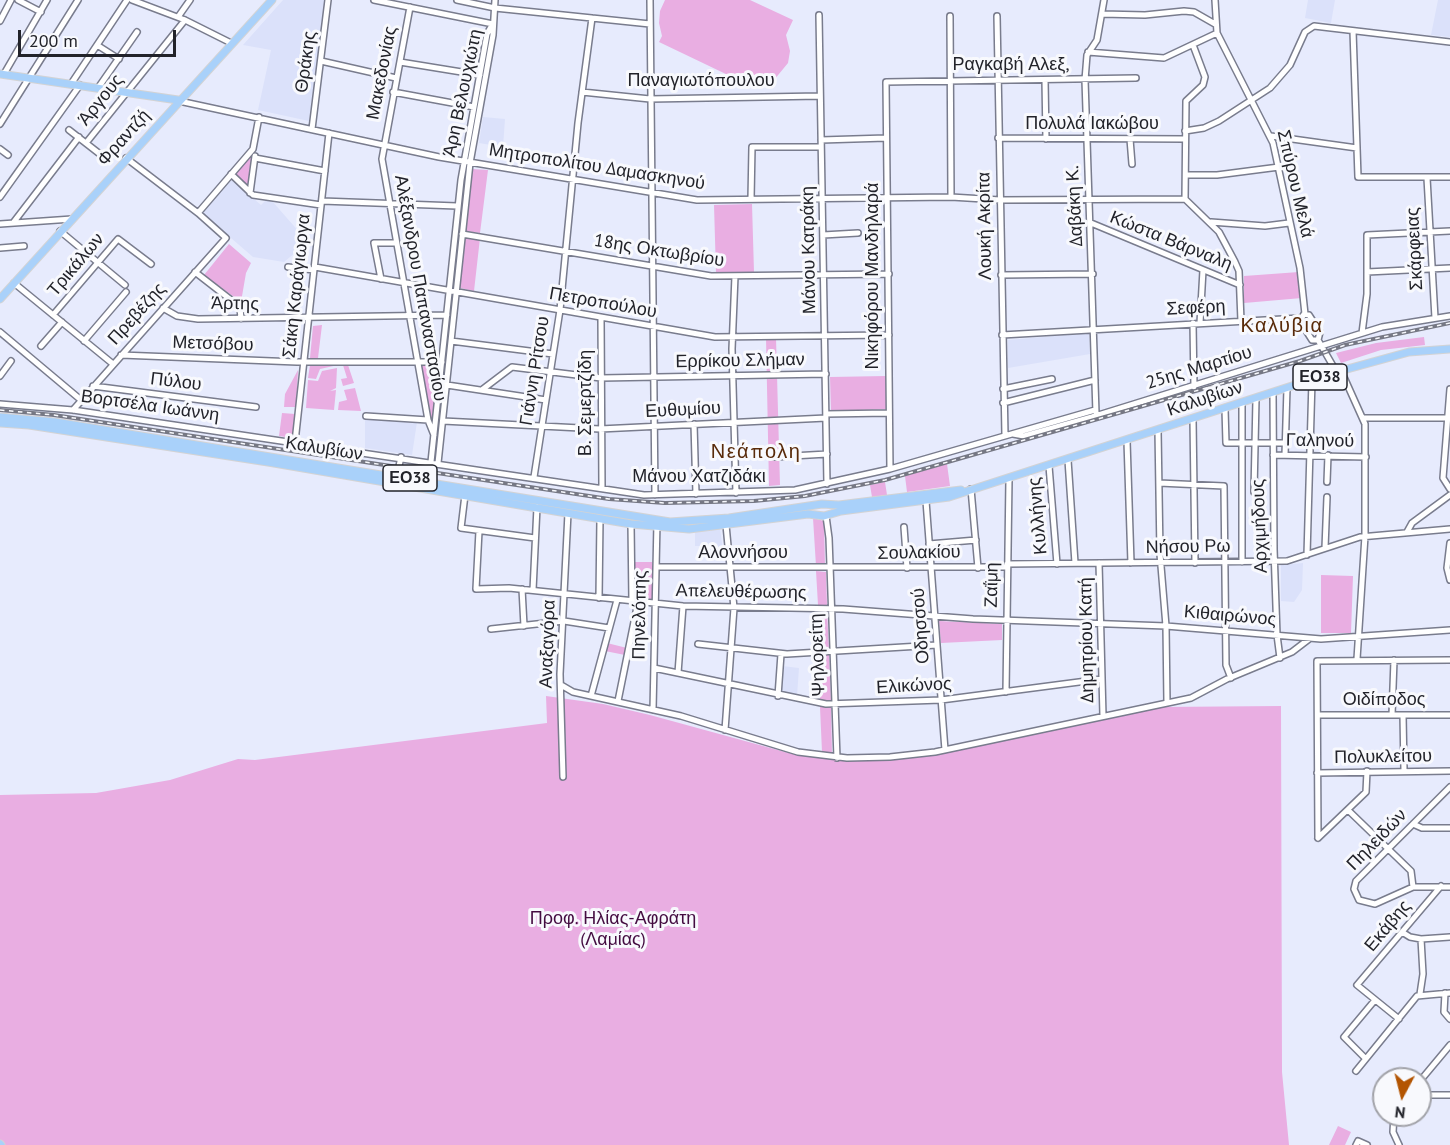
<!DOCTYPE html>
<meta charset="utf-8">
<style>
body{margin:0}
#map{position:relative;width:1450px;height:1145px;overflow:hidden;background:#e7ebfd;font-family:"PT Sans",sans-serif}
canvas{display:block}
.north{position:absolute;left:1372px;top:1067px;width:60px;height:60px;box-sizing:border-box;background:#f8f9fd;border:2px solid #a2a3a9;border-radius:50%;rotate:187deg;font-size:16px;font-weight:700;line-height:24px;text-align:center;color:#22232a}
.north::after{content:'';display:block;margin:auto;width:21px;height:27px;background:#b35502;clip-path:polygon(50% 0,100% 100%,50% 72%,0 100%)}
.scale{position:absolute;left:18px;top:30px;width:158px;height:27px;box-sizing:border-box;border:3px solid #22232a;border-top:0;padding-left:8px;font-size:18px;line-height:21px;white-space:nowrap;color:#22232a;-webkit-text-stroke:4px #f8f9fd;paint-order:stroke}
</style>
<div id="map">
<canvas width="1450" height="1145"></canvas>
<div class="north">N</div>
<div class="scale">200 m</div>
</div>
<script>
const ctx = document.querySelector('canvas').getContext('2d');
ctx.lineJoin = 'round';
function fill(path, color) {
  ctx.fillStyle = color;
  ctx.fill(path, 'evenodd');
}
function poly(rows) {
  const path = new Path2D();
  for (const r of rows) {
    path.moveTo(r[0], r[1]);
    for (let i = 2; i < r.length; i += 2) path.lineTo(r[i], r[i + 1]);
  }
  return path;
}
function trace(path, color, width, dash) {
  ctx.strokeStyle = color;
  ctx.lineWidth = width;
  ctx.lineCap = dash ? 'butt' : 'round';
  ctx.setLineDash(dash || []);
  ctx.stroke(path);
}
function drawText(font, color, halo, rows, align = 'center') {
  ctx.font = font + ' "PT Sans",sans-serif';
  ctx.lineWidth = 6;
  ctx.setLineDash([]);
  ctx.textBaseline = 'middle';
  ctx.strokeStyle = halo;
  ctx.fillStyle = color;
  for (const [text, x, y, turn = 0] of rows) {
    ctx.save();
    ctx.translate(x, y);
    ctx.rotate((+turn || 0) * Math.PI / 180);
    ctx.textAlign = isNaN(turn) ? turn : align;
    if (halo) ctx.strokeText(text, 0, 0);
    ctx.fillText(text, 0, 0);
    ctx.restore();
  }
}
const built = poly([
 [283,0,325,0,309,121,258,110,271,50,243,45],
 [1308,0,1335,0,1331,23,1305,18],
 [1438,0,1450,0,1450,37,1431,35],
 [483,117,505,119,503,147,479,143],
 [232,180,261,205,266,200,272,201,308,242,284,262,253,257,202,213],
 [1089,333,1090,354,1008,368,1008,340],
 [365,418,417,422,412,455,365,448],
 [720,529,723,550,702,552,701,546,695,546,695,532],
 [1303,563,1302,590,1294,602,1281,601,1281,565],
 [782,666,799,668,797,696,781,694]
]);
const green = poly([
 [665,0,750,0,793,20,786,35,790,51,788,63,774,80,753,87,659,42,662,36,659,23,660,11],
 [247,156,252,158,248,186,233,172],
 [472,169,488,170,480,233,466,231],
 [752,204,754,272,716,273,714,205],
 [465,237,480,238,474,291,460,288],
 [229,244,251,263,246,273,241,302,204,275],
 [1299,272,1302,298,1244,303,1244,276],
 [322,325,318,358,310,358,313,326],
 [1424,337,1425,345,1381,350,1341,363,1336,353,1376,343],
 [766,338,776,338,780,485,769,486],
 [420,364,439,364,432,419,430,418],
 [310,365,338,365,320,369,316,379,308,378],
 [343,365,348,365,354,383,343,386,341,379,347,378],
 [337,368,336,388,330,391,336,390,334,410,306,408,308,380,318,381,322,371],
 [298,370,296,407,284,407,285,394],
 [886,376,887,409,831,411,830,377],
 [355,388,361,411,338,410,339,402,347,400,344,390],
 [282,413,295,414,292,438,279,436],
 [947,464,950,486,907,492,905,476],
 [885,482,887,495,872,497,870,485],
 [813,518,824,521,825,566,816,566],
 [633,562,652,562,652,599,634,597],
 [816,571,826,572,827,605,818,605],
 [1321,575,1353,576,1351,633,1321,633],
 [818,612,827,612,829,650,820,651],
 [939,621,1002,624,1002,640,941,643],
 [607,643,627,648,625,655,605,651],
 [829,654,831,701,820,701,820,655],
 [546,696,603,704,650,715,796,755,845,761,922,757,1161,707,1281,706,1282,1072,1289,1145,0,1145,0,795,96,793,170,780,238,759,255,760,547,723],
 [820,707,831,707,832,754,822,752],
 [1338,1126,1351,1132,1345,1145,1329,1145]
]);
const minor = poly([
 [18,0,41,12],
 [132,0,185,20,231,43],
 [374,0,493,24],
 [457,0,495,8,650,24],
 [650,0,655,495],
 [1215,0,1217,33,1273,143,1300,268,1305,314],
 [410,7,382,159,428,420,434,435],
 [1102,14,1145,15,1184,11,1194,12,1215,24],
 [819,15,827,484],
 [950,16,951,197],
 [997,16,1005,435],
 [178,17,190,0],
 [0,21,11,0],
 [1353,31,1358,177,1450,177],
 [97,45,119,59],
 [1088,52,1164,58,1217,33],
 [321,61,396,78],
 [400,62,480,75],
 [4,74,47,0],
 [1045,80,1046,139],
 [71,84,127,0],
 [98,88,137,32],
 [393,92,474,107],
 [582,92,650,99,820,96],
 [179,101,439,157,697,200,951,197,1000,200,1185,199],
 [0,124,78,0],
 [312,129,328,0],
 [69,130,105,158],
 [1185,131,1204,128,1219,121,1270,88,1290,65,1305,32,1314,26,1450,42],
 [1271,136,1357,148],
 [998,138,1185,139],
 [1130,139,1132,164],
 [821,140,886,138],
 [86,143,185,20],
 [0,149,8,155],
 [255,158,325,171],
 [231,174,253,195,321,205],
 [1186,175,1217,175,1279,167],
 [1427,178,1435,318],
 [250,193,255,156],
 [0,197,80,85],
 [751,199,752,147,821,147],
 [1185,199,1186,101,1203,85,1205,77,1193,45],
 [1185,199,1219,232,1235,262,1239,271,1241,321],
 [322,201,457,206],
 [198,213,253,149,259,117],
 [1211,222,1265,226,1289,223],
 [13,223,79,137],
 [1091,223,1240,285],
 [0,224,72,219],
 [60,231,125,285],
 [462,234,711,276,889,274],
 [823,235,858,233],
 [0,248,24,246],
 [288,267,314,270],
 [315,267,715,337,889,335],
 [195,272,240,307,241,319],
 [1367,272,1450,268],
 [1001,275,1093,274],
 [735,276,732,349,736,493],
 [381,279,374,243,396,243],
 [14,283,113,364],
 [163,308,177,316,198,319,447,315],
 [1304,314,1309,315,1320,332,1318,340,1312,340,1300,321,1304,314],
 [53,315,118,239,151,264],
 [601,318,602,488],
 [1193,323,1194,387],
 [1200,323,1203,270],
 [0,332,81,400],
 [1362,333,1367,294,1367,235,1450,231],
 [1002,335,1300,318],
 [1318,340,1333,366,1343,375,1365,424,1365,536,1357,659],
 [84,341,126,292],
 [451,341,553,354],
 [41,346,62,322],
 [121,355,297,362,442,362],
 [0,376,11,361],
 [447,385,546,400],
 [93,386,256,407],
 [483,389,512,367,601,378,826,374],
 [1003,389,1052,379],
 [1450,389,1443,478,1450,489],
 [1273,393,1274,549,1277,635,1280,658],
 [1003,403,1095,380],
 [0,404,73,410,644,495,795,490,890,469,1095,410],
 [1225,409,1226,443,1286,443],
 [73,410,226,238,198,213,126,158],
 [1096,413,1085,80,1087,55,1097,40,1104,0],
 [826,414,888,413],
 [366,416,428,420],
 [1364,418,1450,418],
 [1193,419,1195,563],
 [443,421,600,429,826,418],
 [694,424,696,494],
 [1158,430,1160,554,1166,626,1167,703],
 [1013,434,1024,436,1092,417,1382,327,1450,316],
 [1127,441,1131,563],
 [295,442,329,133],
 [1273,455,1366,457],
 [1285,455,1287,388],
 [775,457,827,454],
 [1068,460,1075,563],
 [431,462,461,180,487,34,492,25],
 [438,463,470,163,493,35,495,0],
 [1049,466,1057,564],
 [890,469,886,82,1136,78],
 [397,475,401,457],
 [534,477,560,310,578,123,592,18],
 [1327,482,1328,455],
 [1159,483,1224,486,1226,665,1231,678],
 [971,489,978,568],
 [1254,492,1256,399],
 [465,495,461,528,535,538],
 [926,501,945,750],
 [826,516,829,538,837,758],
 [631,524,632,602],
 [904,527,907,568],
 [479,531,476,589,509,588,683,606,843,609,973,619,1166,626,1321,639,1450,630],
 [1407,532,1412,523,1450,495],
 [1450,543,1447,568,1450,580],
 [929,544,976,540],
 [1325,548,1327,497],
 [1307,555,1312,380],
 [1242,562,1242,403],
 [1099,563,1103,716],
 [1007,564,1287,561,1360,537,1450,529],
 [656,567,1007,567],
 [522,589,524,626],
 [533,590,537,507],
 [599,598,600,519],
 [491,629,564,621,609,628],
 [698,644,787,654,937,645],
 [654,668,826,704,941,700,1102,679],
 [678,673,683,606],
 [561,685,573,692,681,716,798,752,847,758,890,757,935,752,1191,698,1227,679,1292,652,1309,639],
 [1006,692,1009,479],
 [591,696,617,600],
 [778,696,781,654],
 [618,701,638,602],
 [653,710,657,522],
 [1318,715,1450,715],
 [1392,715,1394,660],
 [1403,715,1404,770],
 [725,730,734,608,726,525],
 [1317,773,1450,771],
 [563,777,560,674,568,513],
 [1450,787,1356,881,1354,889,1359,900,1375,904,1413,887,1450,887],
 [1348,810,1411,871,1413,887],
 [1413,824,1422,828,1450,828],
 [1318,838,1317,661,1450,660],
 [1318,838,1366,792,1367,771],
 [1402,932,1410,937,1421,939,1423,974,1420,994],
 [1421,939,1450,937],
 [1445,993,1444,1012,1450,1019],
 [1399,1019,1357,985,1441,886],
 [1365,1058,1344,1037,1375,1000],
 [1356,1071,1417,996,1450,993],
 [1420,1081,1450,1045],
 [1420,1091,1425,1095,1450,1095],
 [1394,1115,1393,1132,1399,1145],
 [1356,1145,1358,1141,1367,1145]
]);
const major = poly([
 [0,74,178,100],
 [0,299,272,0],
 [0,417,55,422,670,522,729,518,822,504,839,505,961,490],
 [0,423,29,425,268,462,631,524,689,529,808,514,824,516,841,511,949,497,1329,374,1409,352,1450,349],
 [0,1144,1,1145]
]);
const rail = poly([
 [0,410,54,415,609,499,665,503,754,501,805,496,885,480,1300,361,1345,345,1450,323]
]);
const shields = [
 [1320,377,54],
 [410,478,54]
];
const shieldNames = [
 ["ΕΟ38",1320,377],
 ["ΕΟ38",410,478]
];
const streetNames = [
 ["Θράκης",306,62,-82],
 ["Ραγκαβή Αλεξ,",1011,65],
 ["Μακεδονίας",382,73,-79],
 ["Παναγιωτόπουλου",701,81],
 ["Άρη Βελουχιώτη",463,93,-78],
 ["Άργους",101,100,-51],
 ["Πολυλά Ιακώβου",1092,124],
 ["Φραντζή",124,138,-48],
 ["Μητροπολίτου Δαμασκηνού",597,167,9],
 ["Σπύρου Μελά",1295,184,77],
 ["Δαβάκη Κ.",1075,206,-93],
 ["Λουκή Ακρίτα",985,226,-91],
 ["Κώστα Βάρναλη",1171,241,22],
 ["Σκάρφειας",1415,249,-93],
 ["Μάνου Κατράκη",809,250,-91],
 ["18ης Οκτωβρίου",659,251,9],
 ["Τρικάλων",76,265,-50],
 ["Νικηφόρου Μανδηλαρά",873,276,-90],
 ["Σάκη Καράγιωργα",297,286,-84],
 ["Αλέξανδρου Παπαναστασίου",420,288,80],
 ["Πετροπούλου",603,303,10],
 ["Άρτης",235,304,1],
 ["Σεφέρη",1196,308,-3],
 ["Πρεβέζης",137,314,-48],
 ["Μετσόβου",213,344,2],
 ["Ερρίκου Σλήμαν",740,361,-1],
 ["25ης Μαρτίου",1199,368,-17],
 ["Γιάννη Ρίτσου",535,371,-81],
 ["Πύλου",176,382,7],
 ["Καλυβίων",1205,399,-18],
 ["Β. Σεμερτζίδη",586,403,-90],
 ["Βορτσέλα Ιωάννη",150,406,8],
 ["Ευθυμίου",683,410,-3],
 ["Γαληνού",1320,441,1],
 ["Καλυβίων",324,449,9],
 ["Μάνου Χατζιδάκι",699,477],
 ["Κυλλήνης",1038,516,-95],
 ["Αρχιμήδους",1260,526,-92],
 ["Νήσου Ρω",1188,547,-1],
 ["Αλοννήσου",743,553],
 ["Σουλακίου",919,553,-1],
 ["Ζαΐμη",992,585,-89],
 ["Απελευθέρωσης",741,592,1],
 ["Πηνελόπης",640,615,-89],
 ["Κιθαιρώνος",1230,616,5],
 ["Οδησσού",921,626,-94],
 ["Δημητρίου Κατή",1087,640,-91],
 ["Αναξαγόρα",548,644,-88],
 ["Ψηλορείτη",818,655,-92],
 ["Ελικώνος",914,686,-3],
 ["Οιδίποδος",1384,700],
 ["Πολυκλείτου",1383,757,-1],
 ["Πηλειδών",1377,840,-46],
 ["Εκάβης",1388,926,-50]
];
const parkNames = [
 ["Προφ. Ηλίας-Αφράτη",613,919],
 ["(Λαμίας)",613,940]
];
const neighbourhoodNames = [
 ["Καλύβια",1282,326],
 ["Νεάπολη",756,452]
];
fill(built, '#dbe1fa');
fill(green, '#e9aee2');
trace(minor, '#797c8d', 8);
trace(major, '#d3d3d4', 9);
trace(minor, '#fff', 5);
trace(major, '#a9d1fa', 7);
trace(rail, '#767884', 4);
trace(rail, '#f8f9fd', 1.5, [4.5]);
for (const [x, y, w] of shields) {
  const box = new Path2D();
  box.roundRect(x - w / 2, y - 13, w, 26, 4.5);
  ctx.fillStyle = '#f8f9fd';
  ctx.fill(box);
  trace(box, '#22232a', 1.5);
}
drawText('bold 16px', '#22232a', null, shieldNames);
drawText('18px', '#22232a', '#f8f9fd', streetNames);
drawText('18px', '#440c41', '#f8f9fd', parkNames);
ctx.letterSpacing = '1.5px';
drawText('20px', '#592b0a', '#f8f9fd', neighbourhoodNames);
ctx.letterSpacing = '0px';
</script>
